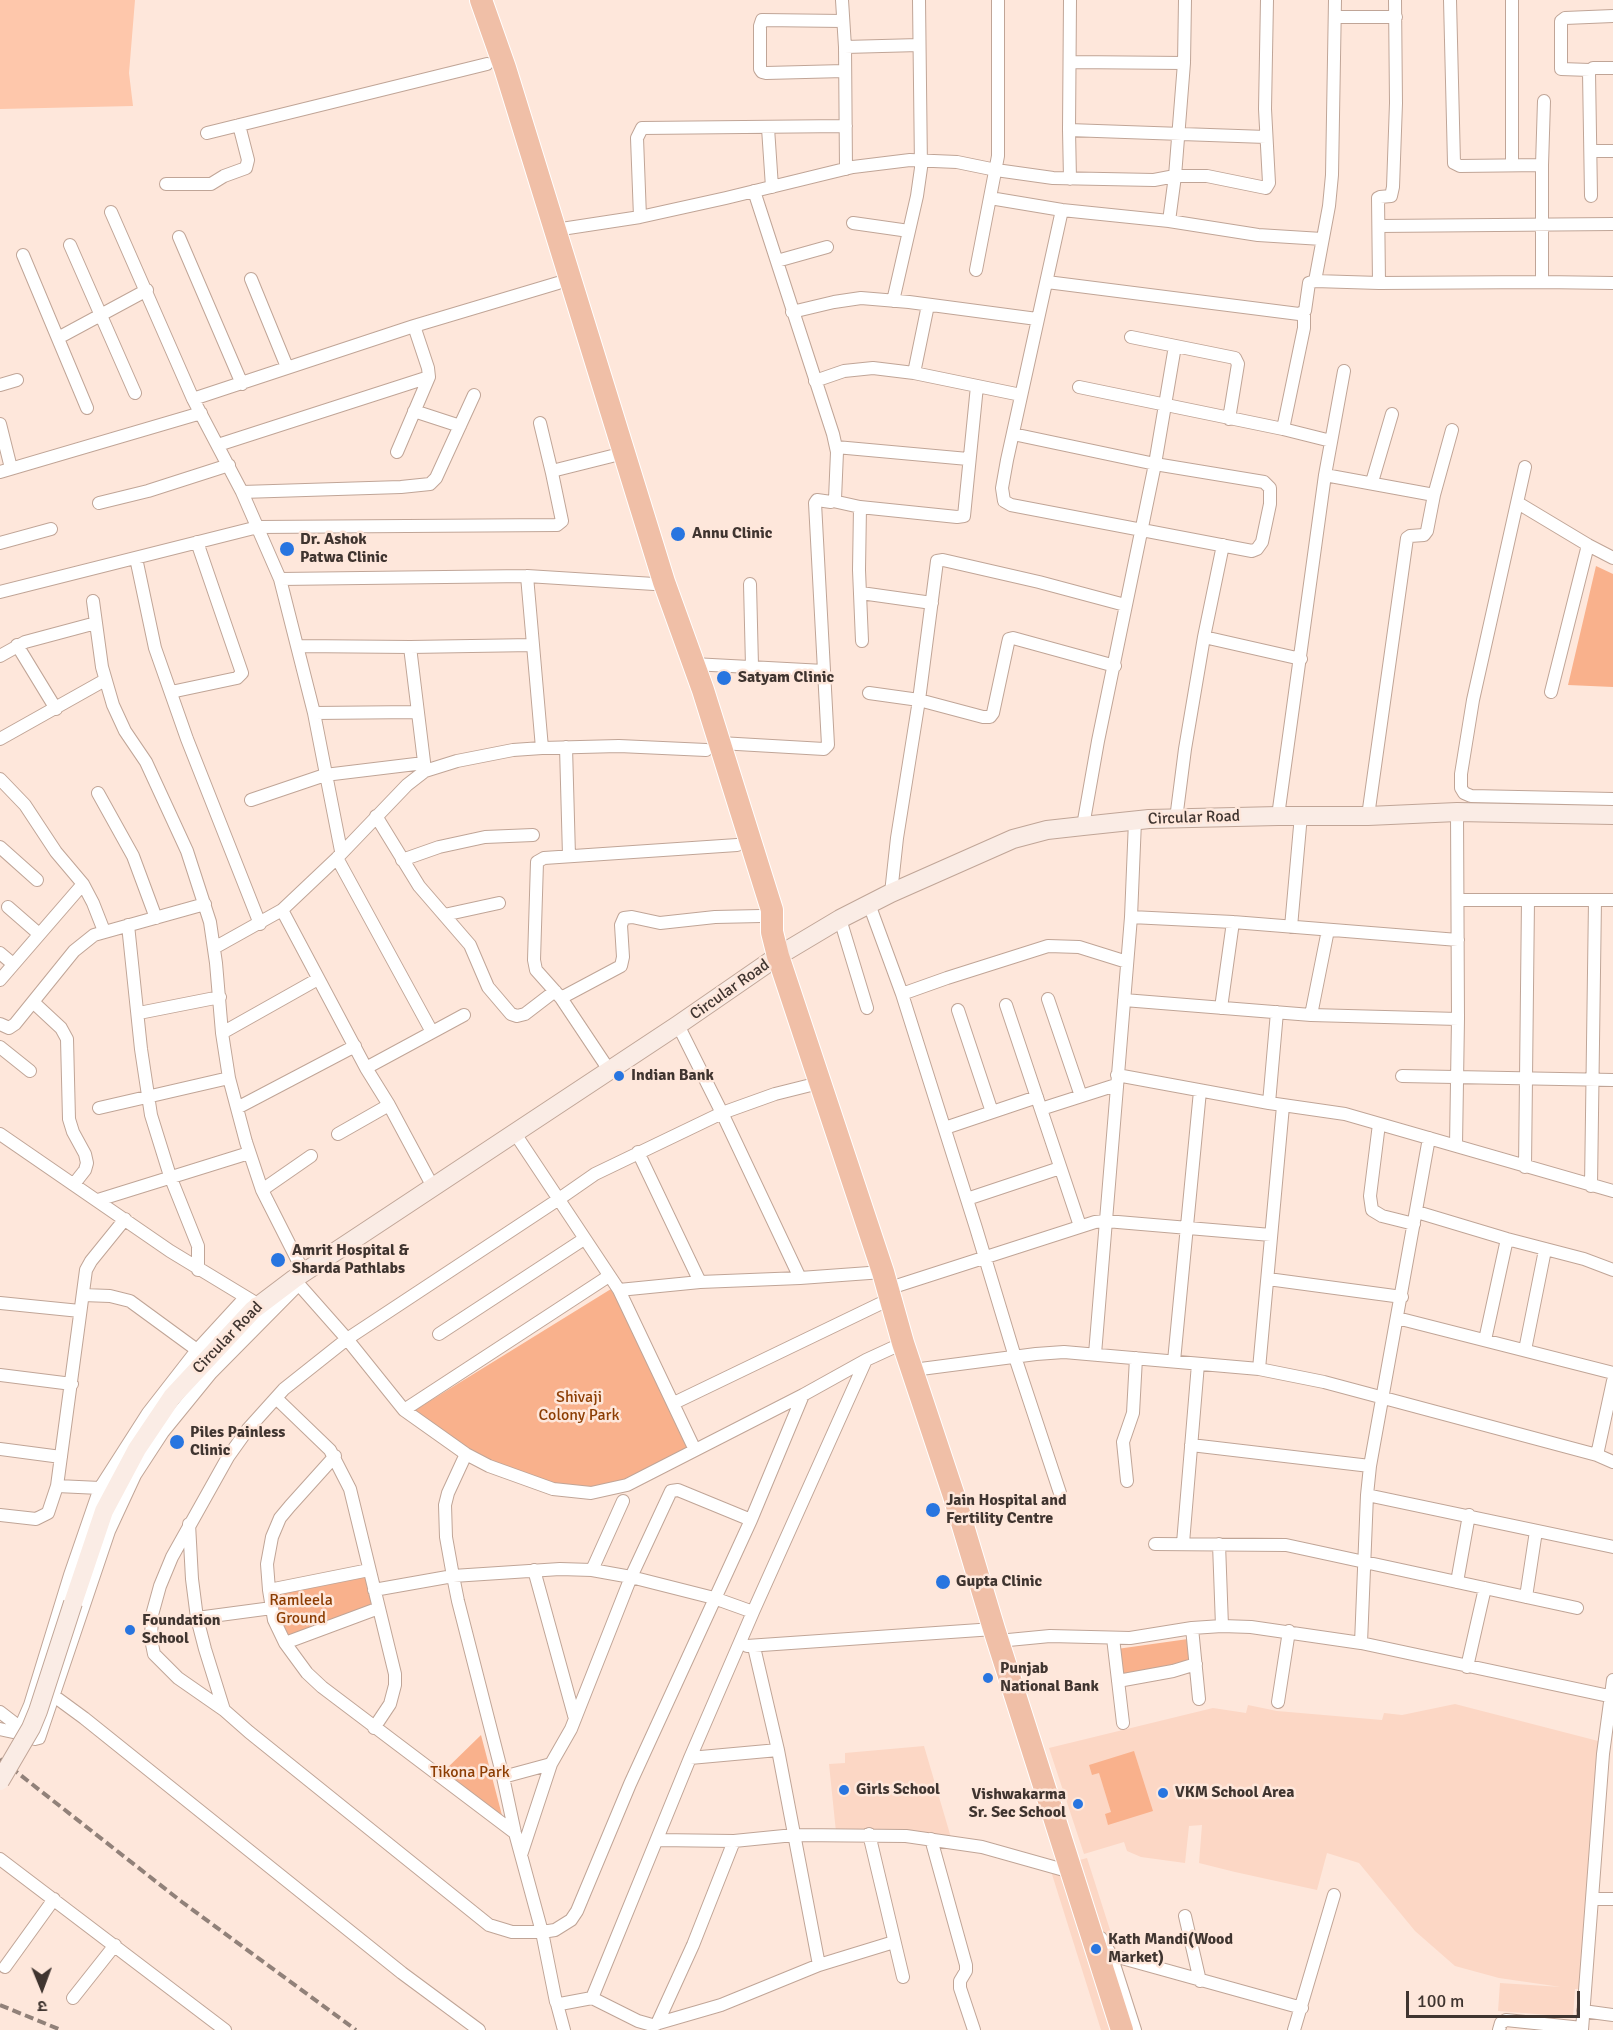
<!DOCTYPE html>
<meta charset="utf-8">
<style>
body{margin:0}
#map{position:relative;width:1613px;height:2030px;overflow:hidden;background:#fee7db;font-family:Signika,"Noto Sans Devanagari",sans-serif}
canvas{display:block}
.north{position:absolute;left:12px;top:1958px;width:60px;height:60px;-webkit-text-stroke:4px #fee7db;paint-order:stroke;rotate:179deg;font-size:16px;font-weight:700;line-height:24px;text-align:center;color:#403530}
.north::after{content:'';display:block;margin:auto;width:21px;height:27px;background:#403530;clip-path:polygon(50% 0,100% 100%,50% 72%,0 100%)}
.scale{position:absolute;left:1406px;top:1991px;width:174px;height:27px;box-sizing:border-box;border:3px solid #403530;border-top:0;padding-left:8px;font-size:18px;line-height:21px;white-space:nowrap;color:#403530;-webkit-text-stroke:4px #fee7db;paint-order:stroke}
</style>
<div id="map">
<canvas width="1613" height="2030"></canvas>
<div class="north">उ</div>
<div class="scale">100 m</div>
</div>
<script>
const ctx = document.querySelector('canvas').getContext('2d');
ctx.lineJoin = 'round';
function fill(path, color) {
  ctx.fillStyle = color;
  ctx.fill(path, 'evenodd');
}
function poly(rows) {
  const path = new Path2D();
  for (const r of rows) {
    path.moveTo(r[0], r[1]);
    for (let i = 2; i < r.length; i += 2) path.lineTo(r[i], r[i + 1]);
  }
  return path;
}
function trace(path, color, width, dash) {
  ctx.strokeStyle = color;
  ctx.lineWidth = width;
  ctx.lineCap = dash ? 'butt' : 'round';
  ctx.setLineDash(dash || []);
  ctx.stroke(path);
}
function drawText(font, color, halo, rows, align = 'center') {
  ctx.font = font + ' Signika,sans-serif';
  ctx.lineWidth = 5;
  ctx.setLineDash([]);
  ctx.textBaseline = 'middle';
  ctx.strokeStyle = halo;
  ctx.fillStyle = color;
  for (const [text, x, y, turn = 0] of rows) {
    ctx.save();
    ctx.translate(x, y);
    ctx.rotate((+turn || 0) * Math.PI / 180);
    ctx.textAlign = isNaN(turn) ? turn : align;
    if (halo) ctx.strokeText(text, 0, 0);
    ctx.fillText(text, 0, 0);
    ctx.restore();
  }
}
const built = poly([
 [1455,1704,1602,1742,1601,1783,1579,1989,1575,1989,1573,2017,1498,2011,1500,1983,1561,1987,1499,1978,1455,1966,1415,1931,1359,1863,1327,1853,1317,1890,1235,1872,1199,1863,1202,1825,1189,1826,1185,1863,1141,1857,1127,1851,1124,1842,1084,1854,1049,1748,1213,1708,1246,1713,1248,1705,1277,1711,1382,1720,1384,1713,1402,1715],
 [924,1746,952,1841,886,1830,836,1832,829,1764,845,1763,845,1753],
 [1087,1858,1142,2030,1101,2030,1050,1868]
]);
const green = poly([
 [1596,566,1613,574,1613,687,1568,685],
 [611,1289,675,1408,695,1450,620,1488,553,1489,472,1456,404,1417],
 [368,1574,375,1607,285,1641,272,1593],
 [1188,1639,1190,1664,1123,1681,1117,1649],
 [481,1735,504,1823,441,1774],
 [1134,1751,1153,1811,1108,1825,1105,1814,1111,1812,1099,1773,1092,1775,1089,1765]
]);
const water = poly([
 [0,0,135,0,129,73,133,106,0,109]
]);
const street = poly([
 [842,0,845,47,846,169],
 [1450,0,1454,163,1460,166,1542,165],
 [1335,17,1396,17],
 [843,21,762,20,760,26,760,69,762,72,766,73,844,71],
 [845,47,919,45],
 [1070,62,1184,63],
 [1590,70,1561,69,1561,21,1565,18,1613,16],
 [768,128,772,187],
 [1069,130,1266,137],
 [207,133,487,64],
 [1591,151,1613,151],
 [1512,164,1512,0],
 [1070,179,1069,130,1070,0],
 [166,184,211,184,224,176,246,168,248,160,239,125],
 [1591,196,1589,72,1593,68,1613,68],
 [990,198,1062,210,1169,221,1258,235,1322,239],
 [111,212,193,399,242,492,280,579,314,713,341,851],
 [640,217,637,138,642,128,846,126],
 [1169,221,1175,176,1184,63,1185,0],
 [853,223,909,231],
 [1379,226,1613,224],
 [555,230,640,217,726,198,853,167,910,160,957,162,996,170,1053,178,1154,180,1175,176,1207,176,1266,188,1269,183,1265,109,1267,0],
 [179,237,242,384],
 [70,245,135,393],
 [23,255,87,408],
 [777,261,827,247],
 [976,270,998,156,998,0],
 [251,279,287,367],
 [1315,281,1329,206,1332,175,1335,0],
 [1047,282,1299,314,1305,311,1309,283,1315,281,1379,283,1542,282,1542,165,1544,101],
 [1542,282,1613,283],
 [1379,283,1378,198,1380,197,1391,196,1393,187,1396,103,1395,0],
 [893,301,917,196,921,168,919,0],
 [792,312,834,302,861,298,909,302,1037,319],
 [1131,337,1235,358,1238,364,1229,419],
 [58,338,147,290],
 [914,373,928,305],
 [815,381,844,371,873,368,914,373,1021,395],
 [0,385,17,380],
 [1079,387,1283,429,1331,441],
 [193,399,414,326,558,283],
 [414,411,460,426],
 [540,423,552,473],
 [0,424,11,468],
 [1283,429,1304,328,1304,313],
 [1013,434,1155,464,1264,482,1270,488,1270,504,1262,542,1257,549,1252,551,1011,505,1004,501,1002,488,1007,460,1062,210],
 [218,445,429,377],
 [836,447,968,459],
 [397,452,429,377,428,368,414,326],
 [1525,467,1473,700,1461,774,1461,788,1464,793,1471,796,1613,799],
 [0,472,201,413],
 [1325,475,1434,495],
 [1372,482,1392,414],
 [242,492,401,487,430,484,436,478,474,395],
 [833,501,860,507,957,517,964,516,977,386],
 [99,503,148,491,229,465],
 [1518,503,1588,545,1613,558],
 [860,507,859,570,862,641],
 [0,543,51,529],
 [136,558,155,648,187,739,260,924],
 [527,576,542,748],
 [280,579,527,576,654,584,664,582],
 [750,584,752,666],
 [0,592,258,527,557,525,562,521,552,473,556,470,612,456],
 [861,593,932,603],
 [93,601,102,667,113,705,125,731,146,762,187,851,210,922,216,963,222,1033,229,1078,246,1142,262,1190,304,1273],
 [1204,637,1301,659],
 [17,645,56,709],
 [298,646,410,647,533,645],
 [410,647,425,770],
 [0,656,25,642,96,623],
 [693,664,824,671],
 [171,692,237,678,242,673,197,542],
 [1551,692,1588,545],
 [869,693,919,700,983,717,990,717,993,713,1008,643,1009,639,1013,638,1115,666],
 [314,713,417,712],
 [0,739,105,680],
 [720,743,824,749,828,745,815,503,817,500,831,502,835,499,837,452,833,434,754,191],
 [566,747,569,856],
 [0,779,25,805,56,852,83,884,93,903,104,931],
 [98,793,133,856,156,918],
 [251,800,325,775,424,763],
 [376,816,419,886,470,945,488,987,511,1014,517,1016,525,1014,555,991],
 [1278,816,1325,475,1344,371],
 [1368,816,1407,538,1410,536,1424,535,1427,531,1434,495,1452,430],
 [1176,819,1185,749,1204,637,1223,545],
 [1083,826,1098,741,1155,464,1175,346],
 [0,847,37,880],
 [337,858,432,1032],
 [402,860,439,847,485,837,533,835],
 [891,893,897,838,919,700,937,561,943,560,1039,582,1125,605],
 [1458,900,1613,900],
 [869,904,902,994,976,1228,1015,1357,1060,1493],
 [8,907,39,934],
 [282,910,366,1068,389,1105,433,1187],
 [444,915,499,903],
 [1131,917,1233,922,1458,940],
 [840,919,867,1008],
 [128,925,141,1049,151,1115,170,1176,198,1246,198,1270],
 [1291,927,1301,815],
 [214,948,282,910,337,858,407,785,425,771,457,761,513,750,542,748,619,746,706,750],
 [0,953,13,964],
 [0,980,83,884],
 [902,994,947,978,1048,946,1079,947,1127,962],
 [561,998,621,966,623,957,621,925,624,918,632,917,660,923,715,917,761,916],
 [1048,999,1081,1096],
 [1124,1000,1311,1015,1458,1019],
 [33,1002,61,1028,67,1039,69,1119,73,1132,85,1154,87,1163,85,1170,74,1184],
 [1006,1005,1080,1226],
 [1221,1008,1233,922],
 [958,1010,992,1112],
 [139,1013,220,997],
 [1311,1015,1328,930],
 [0,1024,9,1028,15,1024,74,951,94,935,205,904],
 [678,1025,722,1113,800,1278],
 [222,1033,318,979],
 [0,1047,30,1071],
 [366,1068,464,1015],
 [609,1070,561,998,536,970,534,960,537,862,544,858,737,845],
 [1117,1075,1269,1103,1345,1114,1613,1191],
 [1402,1076,1613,1080],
 [1269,1103,1277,1012],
 [99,1108,229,1078],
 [237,1108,355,1046],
 [1041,1109,1116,1085],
 [1379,1124,1370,1196,1372,1210,1382,1216,1414,1224],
 [945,1128,1037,1097],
 [514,1132,619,1290,695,1450],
 [0,1134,170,1251,259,1305],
 [338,1134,389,1105],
 [1456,1145,1458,1019,1457,812],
 [638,1152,700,1282],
 [1525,1167,1528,900],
 [1591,1186,1595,900],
 [262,1190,311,1156],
 [967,1199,1060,1168],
 [98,1200,249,1153],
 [1417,1212,1507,1239,1584,1259,1613,1270],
 [294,1279,347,1339,404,1410,466,1454,489,1466,553,1489,591,1493,627,1485,803,1395,866,1360,903,1343],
 [1268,1279,1402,1297],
 [887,1289,1095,1222,1106,1221,1271,1235],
 [619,1290,700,1282,800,1278,883,1272],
 [83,1295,110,1296,130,1301,197,1350],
 [0,1303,80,1311],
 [1397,1318,1613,1373],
 [439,1334,584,1239],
 [1485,1340,1507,1239],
 [1525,1350,1545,1250],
 [1095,1354,1131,917,1135,821],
 [1174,1361,1200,1091],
 [1259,1369,1283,1106],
 [913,1370,1036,1354,1064,1352,1259,1369,1324,1382,1597,1455,1613,1462],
 [0,1375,72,1384],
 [803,1395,751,1520,630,1784,577,1911,571,1920,555,1930,542,1932,512,1932,489,1925,249,1732,224,1710,178,1678,154,1654,151,1639,152,1615,160,1586,172,1557,228,1457,248,1429,284,1389,347,1339,559,1199,595,1174,722,1113,775,1094,819,1083],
 [276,1398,330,1450,350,1489,395,1674,395,1685,390,1704,374,1728],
 [674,1403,890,1299],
 [404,1410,609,1276],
 [1191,1445,1370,1466],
 [0,1449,61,1457],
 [1597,1455,1613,1381],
 [335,1456,290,1506,280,1518,272,1537,267,1564,269,1590,274,1620,285,1643,307,1673,322,1687,515,1833],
 [1127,1481,1123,1442,1133,1413,1136,1358],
 [57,1486,100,1488],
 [1367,1495,1613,1547],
 [0,1515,36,1519,48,1513,57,1486,86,1270,91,1261,125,1219],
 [189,1524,192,1579,197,1618,205,1649,224,1710],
 [1183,1543,1198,1364],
 [1155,1544,1286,1545,1577,1608],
 [1219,1544,1222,1626],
 [534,1570,575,1719],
 [592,1570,623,1501],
 [1457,1582,1469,1515],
 [269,1590,369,1570],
 [374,1590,453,1576,560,1569,592,1570,631,1577,714,1598,753,1612,690,1758,592,1998,560,2004,556,2002,542,1932,515,1833,503,1777,458,1601,453,1576,446,1537,445,1505,448,1493,466,1454],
 [1526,1597,1536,1531],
 [753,1612,866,1360],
 [197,1618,272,1608],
 [1192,1628,1199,1699],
 [1113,1638,1123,1723],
 [998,1641,1050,1636,1130,1638,1192,1628,1222,1626,1251,1627,1361,1643,1613,1697],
 [285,1643,379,1608],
 [1361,1643,1367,1495,1370,1466,1429,1138],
 [747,1646,994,1629],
 [754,1647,778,1750,819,1965],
 [1467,1667,1485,1588],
 [1118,1681,1173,1671,1196,1664],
 [54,1696,84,1718,402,1973,479,2030],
 [1278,1702,1289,1631],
 [0,1712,35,1739,39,1738,109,1531,135,1475,163,1432,211,1373,299,1284],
 [0,1729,13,1732,20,1728,30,1705,70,1575,100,1488,148,1413,197,1350,242,1301],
 [690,1758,778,1750],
 [503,1777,551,1764],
 [869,1834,903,1977],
 [931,1839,966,1965,966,1971,960,1981,960,1988,974,2030],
 [657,1840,734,1841,794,1835,906,1836,982,1847,1071,1872],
 [521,1855,551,1764,571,1729,631,1577,671,1491,678,1490,751,1520],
 [0,1859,225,2030],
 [1594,1899,1613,1899],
 [1185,1916,1200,1981],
 [1101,1938,1111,1955,1302,2008],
 [1111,1955,1135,2030],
 [5,1967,54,1899],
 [73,1998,115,1945],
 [592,1998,638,2021,652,2025,721,2005,819,1965,894,1942],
 [557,2004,564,2030],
 [1583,2011,1613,2015],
 [657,2024,693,1945,734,1841],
 [1294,2030,1334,1895],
 [1499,2030,1501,2023,1506,2020,1582,2028],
 [1582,2030,1603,1754,1613,1680]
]);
const secondary = poly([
 [73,1603,104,1511,137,1449,172,1397,253,1310,294,1279,678,1025,778,956,840,919,891,893,1013,839,1047,830,1083,826,1149,819,1278,816,1368,816,1457,812,1613,815]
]);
const highway = poly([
 [481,0,505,68,664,582,703,690,772,910,772,932,778,956,883,1272,903,1343,954,1496,994,1629,1122,2030]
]);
const rail = poly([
 [0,1759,182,1902,356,2030],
 [0,2005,61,2030]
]);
const secondaryBridge = poly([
 [0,1781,31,1728,38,1711,73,1603]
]);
const markers = [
 [678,534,8,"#2875e0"],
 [287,549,8,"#2875e0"],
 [724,678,8,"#2875e0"],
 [619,1076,6,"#2875e0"],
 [278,1260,8,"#2875e0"],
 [177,1442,8,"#2875e0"],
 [933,1510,8,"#2875e0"],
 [943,1582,8,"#2875e0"],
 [130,1630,6,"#2875e0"],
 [988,1678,6,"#2875e0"],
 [844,1790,6,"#2875e0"],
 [1163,1793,6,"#2875e0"],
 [1078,1804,6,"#2875e0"],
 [1096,1949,6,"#2875e0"]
];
const poiNames = [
 ["Annu Clinic",692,534],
 ["Dr. Ashok",300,540],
 ["Patwa Clinic",300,558],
 ["Satyam Clinic",738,678],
 ["Indian Bank",631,1076],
 ["Amrit Hospital &",292,1251],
 ["Sharda Pathlabs",292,1269],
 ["Piles Painless",190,1433],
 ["Clinic",190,1451],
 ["Jain Hospital and",946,1501],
 ["Fertility Centre",946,1519],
 ["Gupta Clinic",956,1582],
 ["Foundation",142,1621],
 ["School",142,1639],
 ["Punjab",1000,1669],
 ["National Bank",1000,1687],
 ["Girls School",856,1790],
 ["VKM School Area",1175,1793],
 ["Vishwakarma",1066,1795,"right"],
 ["Sr. Sec School",1066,1813,"right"],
 ["Kath Mandi(Wood",1108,1940],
 ["Market)",1108,1958]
];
const streetNames = [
 ["Circular Road",1194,818,-2],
 ["Circular Road",730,990,-35],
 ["Circular Road",228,1338,-46]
];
const parkNames = [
 ["Shivaji",579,1398],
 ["Colony Park",579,1416],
 ["Ramleela",301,1601],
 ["Ground",301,1619],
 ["Tikona Park",470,1773]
];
fill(built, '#fcd7c5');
fill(green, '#f9b18c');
fill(water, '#fec7ab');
trace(street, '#c0a597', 14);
trace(secondary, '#c0a597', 20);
trace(highway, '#fff', 24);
trace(street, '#fff', 12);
trace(secondary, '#faece5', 18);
trace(highway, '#f0bfa7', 22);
trace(rail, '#918179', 4, [9, 4.5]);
trace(secondaryBridge, '#c0a597', 20, []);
trace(secondaryBridge, '#faece5', 18);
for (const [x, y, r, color] of markers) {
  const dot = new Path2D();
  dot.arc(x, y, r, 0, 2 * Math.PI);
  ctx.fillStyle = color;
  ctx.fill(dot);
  trace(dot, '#fee7db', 2);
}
drawText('bold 16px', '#403530', '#fee7db', poiNames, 'left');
drawText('16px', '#403530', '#fee7db', streetNames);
drawText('16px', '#8c3d03', '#fee7db', parkNames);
</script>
